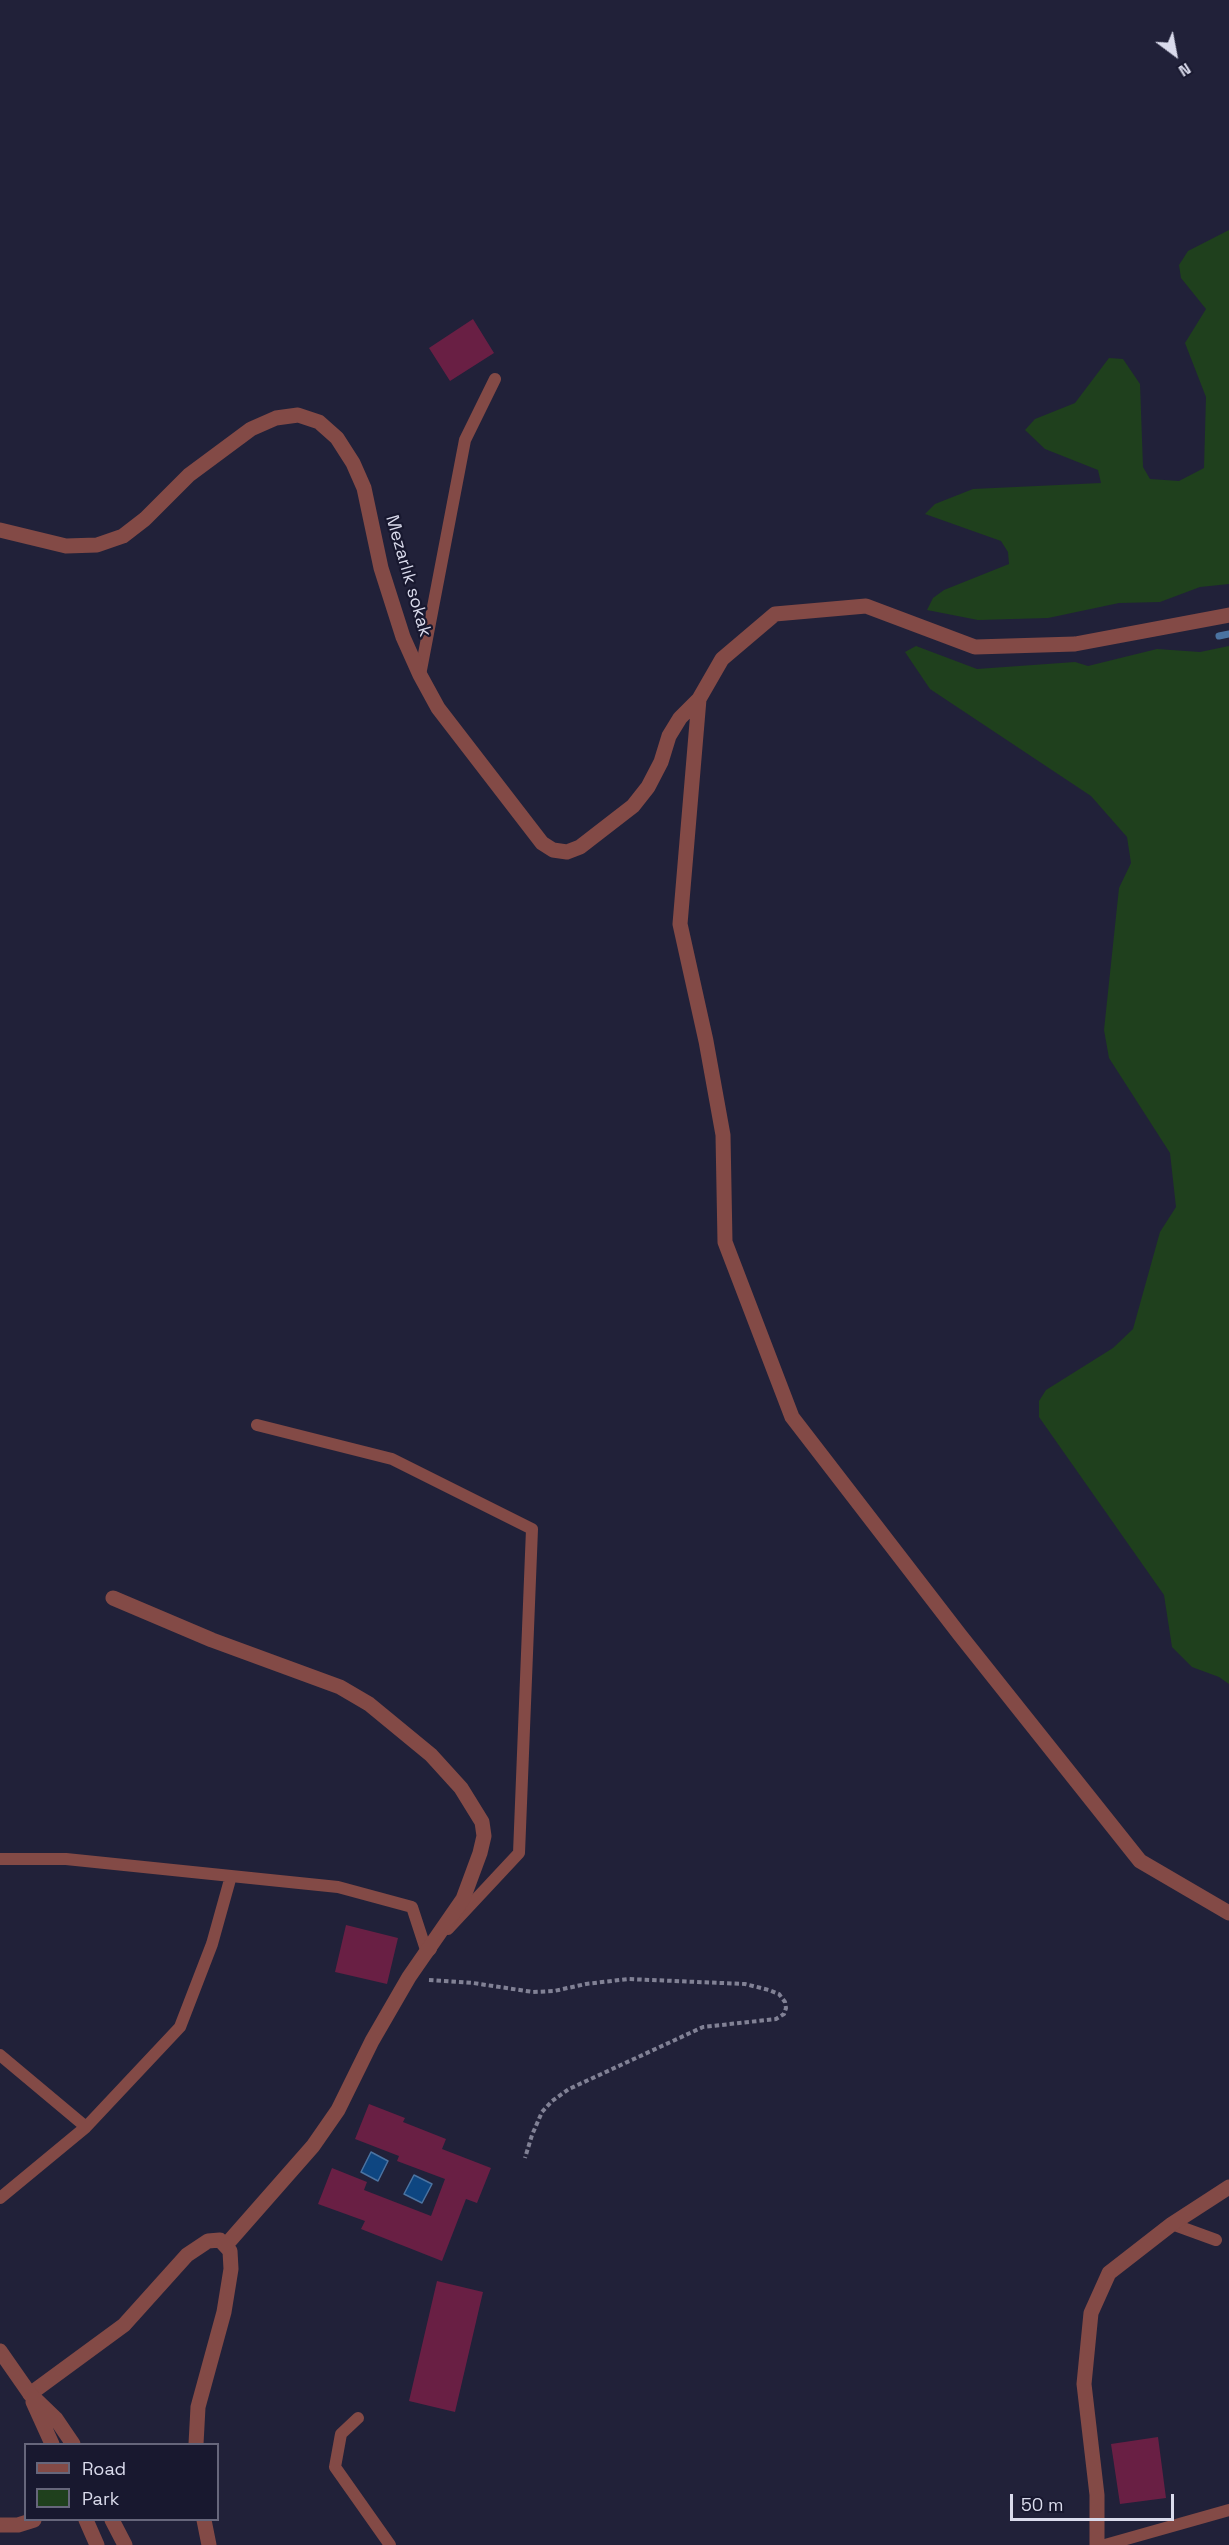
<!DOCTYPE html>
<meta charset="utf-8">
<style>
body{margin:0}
#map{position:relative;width:1229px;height:2545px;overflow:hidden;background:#212139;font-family:"Space Grotesk",sans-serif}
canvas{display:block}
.legend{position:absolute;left:24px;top:2443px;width:195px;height:78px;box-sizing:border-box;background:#18182f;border:2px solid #66667b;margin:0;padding:8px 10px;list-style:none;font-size:18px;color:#dadbec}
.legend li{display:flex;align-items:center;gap:12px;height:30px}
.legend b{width:30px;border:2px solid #66667b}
.north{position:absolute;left:1145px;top:24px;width:60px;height:60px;-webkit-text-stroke:4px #18182f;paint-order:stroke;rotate:148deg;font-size:16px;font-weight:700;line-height:24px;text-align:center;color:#dadbec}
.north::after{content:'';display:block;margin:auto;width:21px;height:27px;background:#dadbec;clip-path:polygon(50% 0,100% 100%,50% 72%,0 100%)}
.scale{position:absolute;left:1010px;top:2494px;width:164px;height:27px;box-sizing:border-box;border:3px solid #dadbec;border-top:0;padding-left:8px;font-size:18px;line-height:21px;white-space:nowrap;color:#dadbec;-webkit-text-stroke:4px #18182f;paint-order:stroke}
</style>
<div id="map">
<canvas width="1229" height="2545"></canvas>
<ul class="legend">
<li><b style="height:8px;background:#834a46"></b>Road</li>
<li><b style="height:16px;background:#1f401d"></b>Park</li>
</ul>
<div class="north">N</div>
<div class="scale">50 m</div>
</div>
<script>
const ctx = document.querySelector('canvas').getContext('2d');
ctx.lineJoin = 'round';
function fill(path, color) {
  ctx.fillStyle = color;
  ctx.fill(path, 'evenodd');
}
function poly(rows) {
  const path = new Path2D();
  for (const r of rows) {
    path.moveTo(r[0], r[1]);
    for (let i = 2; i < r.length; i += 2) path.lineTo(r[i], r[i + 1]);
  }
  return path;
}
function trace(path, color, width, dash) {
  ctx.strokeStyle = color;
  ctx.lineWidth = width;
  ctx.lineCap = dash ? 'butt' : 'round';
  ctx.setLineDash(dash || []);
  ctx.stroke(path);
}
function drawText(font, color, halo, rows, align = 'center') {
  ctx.font = font + ' "Space Grotesk",sans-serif';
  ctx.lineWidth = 4.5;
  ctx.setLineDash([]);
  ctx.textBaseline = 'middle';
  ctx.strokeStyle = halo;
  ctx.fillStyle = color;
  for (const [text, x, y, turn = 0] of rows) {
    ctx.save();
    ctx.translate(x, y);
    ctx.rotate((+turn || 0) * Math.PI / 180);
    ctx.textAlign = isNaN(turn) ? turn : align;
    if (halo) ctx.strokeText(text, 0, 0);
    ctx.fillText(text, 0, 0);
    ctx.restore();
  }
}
const green = poly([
 [1229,230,1229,584,1200,587,1160,602,1119,603,1048,618,978,620,927,610,933,598,944,590,1009,564,1008,552,1001,541,925,514,935,504,973,489,1101,483,1098,470,1045,449,1025,430,1035,419,1075,403,1109,358,1123,359,1140,384,1143,467,1150,479,1179,481,1204,468,1206,397,1185,343,1206,309,1181,278,1179,265,1188,251],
 [916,646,977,669,1075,662,1088,666,1157,649,1200,652,1229,646,1229,1684,1219,1677,1192,1667,1172,1647,1164,1595,1039,1417,1039,1401,1046,1390,1113,1348,1133,1329,1160,1232,1176,1207,1170,1153,1109,1058,1104,1030,1119,888,1131,863,1127,837,1091,796,930,689,905,652]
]);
const water = poly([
 [371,2152,388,2161,378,2181,361,2172,371,2152],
 [414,2175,432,2184,422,2203,404,2194,414,2175]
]);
const stream = poly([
 [1219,636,1229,634]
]);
const building = poly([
 [473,319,494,353,450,381,429,348],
 [346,1925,398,1938,387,1984,335,1972],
 [369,2104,405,2118,403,2122,446,2139,442,2149,491,2168,477,2203,466,2199,442,2261,361,2229,365,2221,318,2204,332,2168,367,2182,364,2190,431,2216,445,2179,397,2161,399,2156,355,2139],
 [437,2281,483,2292,455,2412,409,2401],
 [1158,2437,1166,2498,1120,2504,1111,2444]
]);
const path = poly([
 [429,1980,473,1983,533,1992,554,1991,586,1984,628,1979,745,1984,769,1990,779,1994,785,2002,786,2008,784,2014,776,2019,703,2027,569,2089,552,2101,542,2112,532,2135,525,2158]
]);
const service = poly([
 [420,675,465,440,495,379],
 [257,1425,392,1459,532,1529,519,1853,448,1929],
 [0,1859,66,1859,338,1887,412,1907,427,1953,431,1949],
 [0,2055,86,2127],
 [0,2198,86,2127,180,2027,212,1944,231,1876],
 [1172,2224,1216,2240],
 [358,2418,341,2434,335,2467,390,2545],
 [1105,2545,1229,2510]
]);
const minor = poly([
 [0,530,66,546,97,545,123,536,145,519,189,475,251,429,276,418,298,415,319,422,337,438,353,463,364,488,381,568,403,637,420,675,438,708,542,843,553,850,567,852,580,847,633,806,648,787,661,762,669,736,680,718,699,699],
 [1229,615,1075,644,975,647,866,606,775,614,722,659,699,699,680,924,706,1041,723,1135,725,1242,792,1417,960,1635,1140,1861,1229,1913],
 [113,1598,212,1640,340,1687,369,1704,431,1755,461,1788,482,1822,484,1836,480,1853,463,1899,409,1977,372,2041,338,2110,313,2146,226,2245],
 [30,2394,124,2325,187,2255,208,2241,220,2240,230,2251,231,2269,224,2312,198,2407,196,2444],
 [204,2520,209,2545],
 [0,2525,18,2525,34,2520],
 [1097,2545,1097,2495,1084,2384,1091,2313,1109,2273,1172,2224,1229,2187]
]);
const tertiary = poly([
 [0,2351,30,2394,56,2419,73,2444],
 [33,2402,52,2444],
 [86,2520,97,2545],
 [112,2520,125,2545]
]);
const streetNames = [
 ["Mezarlık sokak",408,576,74]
];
fill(green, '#1f401d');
fill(water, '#0e4681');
trace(water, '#4b73a1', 1.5);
trace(stream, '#4b73a1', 7);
fill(building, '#691f44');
trace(path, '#818195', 4, [4.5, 3]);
trace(service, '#834a46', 12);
trace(minor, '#834a46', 15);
trace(tertiary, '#834a46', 15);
drawText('18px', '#dadbec', '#18182f', streetNames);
</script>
